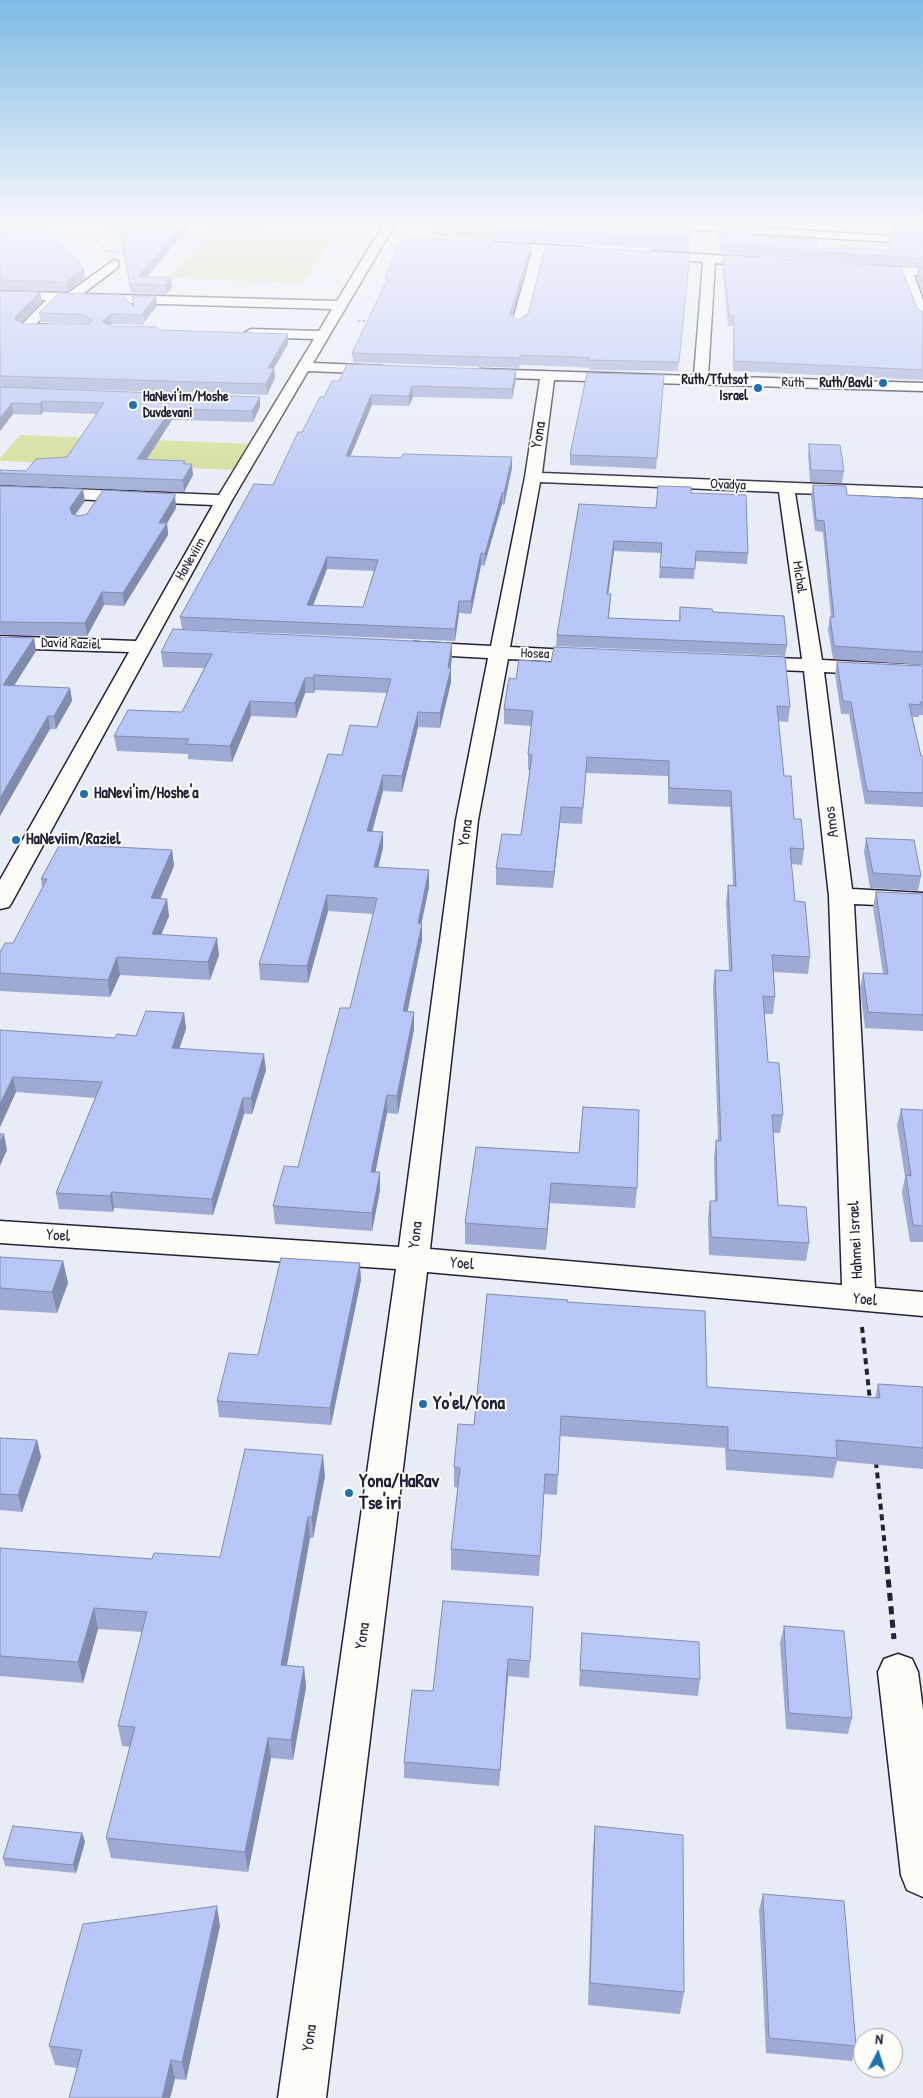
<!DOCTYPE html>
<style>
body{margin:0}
#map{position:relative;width:923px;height:2098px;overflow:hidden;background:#e8ecf7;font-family:"Patrick Hand",sans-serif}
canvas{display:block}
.north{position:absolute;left:853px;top:2028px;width:50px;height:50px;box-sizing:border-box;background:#fdfcf7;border:1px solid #a5a5ac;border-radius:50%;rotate:5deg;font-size:14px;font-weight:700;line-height:20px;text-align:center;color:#22223b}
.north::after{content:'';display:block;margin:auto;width:18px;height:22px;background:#1f6fb2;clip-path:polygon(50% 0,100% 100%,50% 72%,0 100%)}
</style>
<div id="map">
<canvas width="923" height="2098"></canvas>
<div class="north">N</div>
</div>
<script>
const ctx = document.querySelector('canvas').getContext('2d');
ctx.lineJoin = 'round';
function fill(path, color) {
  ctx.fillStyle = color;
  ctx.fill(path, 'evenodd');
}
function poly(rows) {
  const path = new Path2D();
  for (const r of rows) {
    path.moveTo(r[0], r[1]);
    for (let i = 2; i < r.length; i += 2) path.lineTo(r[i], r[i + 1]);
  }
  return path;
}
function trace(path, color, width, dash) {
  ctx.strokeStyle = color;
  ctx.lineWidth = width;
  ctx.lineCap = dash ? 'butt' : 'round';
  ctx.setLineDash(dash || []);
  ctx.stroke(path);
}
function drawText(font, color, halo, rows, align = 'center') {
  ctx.font = font + ' "Patrick Hand",sans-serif';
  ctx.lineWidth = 4;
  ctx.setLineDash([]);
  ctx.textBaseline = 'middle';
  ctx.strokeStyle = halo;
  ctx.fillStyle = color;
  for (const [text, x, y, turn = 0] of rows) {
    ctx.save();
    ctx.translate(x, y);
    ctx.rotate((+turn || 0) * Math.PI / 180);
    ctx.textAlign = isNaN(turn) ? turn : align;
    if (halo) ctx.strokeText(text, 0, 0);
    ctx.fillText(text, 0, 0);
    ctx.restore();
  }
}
const green = poly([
 [215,228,338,232,302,283,168,278],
 [826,243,878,245,882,257,829,256],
 [20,435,258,444,242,470,0,461,0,458]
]);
const pathFar2 = poly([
 [124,230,148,234,141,249,127,253,104,251,94,236,103,232,124,230],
 [358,321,371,321]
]);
const pathFar1 = poly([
 [862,1327,870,1401],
 [876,1462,887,1567]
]);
const path = poly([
 [887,1566,894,1639]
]);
const minor = poly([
 [386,220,397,221,313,363,382,366,389,370,382,374,308,371,232,500,12,902,9,907,0,909,0,880,129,652,0,648,0,636,136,641,213,505,0,496,0,486,219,495,314,339,251,337,244,333,251,329,319,331,332,309,60,301,36,324,63,326,65,329,63,332,25,332,18,328,46,300,0,299,0,291,68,293,114,260,118,261,118,267,83,294,337,301,386,220],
 [579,220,642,220,923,238,923,244,584,223,579,220],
 [493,242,582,247,588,250,582,253,544,251,526,323,519,327,512,323,532,251,489,247,487,245,493,242],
 [653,251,759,258,765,262,759,266,715,263,708,376,923,383,923,391,554,380,542,473,923,488,923,498,795,493,822,660,923,665,923,677,824,672,852,889,923,893,923,907,854,904,875,1288,923,1292,923,1316,427,1272,326,2098,278,2098,396,1269,0,1243,0,1221,399,1247,456,820,488,658,414,654,407,652,404,648,407,644,414,642,491,646,525,477,540,379,480,377,473,373,480,369,694,376,703,262,649,257,647,255,653,251],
 [540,482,779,492,802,659,749,657,742,659,739,663,742,667,749,669,804,671,829,896,842,1285,430,1249,478,820,508,659,591,663,598,661,601,657,598,653,591,651,510,647,540,482],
 [865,265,923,268,923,276,914,275,923,300,923,321,917,317,901,274,861,272,859,269,861,266,865,265],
 [898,1654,912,1659,918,1672,923,1710,923,1897,907,1890,901,1875,878,1672,884,1659,898,1654]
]);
const wall = poly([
 [0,220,265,220,260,227,190,225,147,277,172,287,166,294,131,293,117,223,39,220,84,269,85,278,67,291,0,290],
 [311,220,355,220,351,226,311,226],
 [692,220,690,251,431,235,431,224],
 [717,220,757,220,756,225,717,223],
 [892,220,923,220,923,236,890,234],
 [719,225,753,237,817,240,816,248,888,250,923,237,923,268,721,253,718,233],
 [531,244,531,252,512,315,518,320,690,254,678,371,589,370,589,368,578,367,520,365,519,368,353,362,352,353],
 [723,255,917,308,923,312,923,380,733,371,733,326,728,326,722,264],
 [918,268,923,268,923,295,917,277],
 [0,291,40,292,42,302,21,323,24,324,84,324,40,322,39,313,133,306,132,296,156,296,157,306,144,322,144,325,112,324,110,326,159,330,288,334,288,344,274,368,275,378,267,395,0,387],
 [516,370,516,380,512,399,413,397,409,406,372,405,350,456,512,468,504,505,502,504,484,566,481,565,471,614,459,613,455,641,182,629,180,617,273,485,302,432,324,397,339,381],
 [327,569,374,571,363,607,313,606],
 [664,375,656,469,570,465,570,455],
 [0,387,260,397,260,407,253,422,172,420,146,460,185,461,185,464,193,475,184,492,0,485,0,470,26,471,67,457,97,414,43,412,41,415,13,414,0,431],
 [809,444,844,471,842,483,810,482,808,455],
 [813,485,847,495,923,499,923,665,833,659,828,629,830,617,831,617,823,532,815,531,811,496],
 [0,486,85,501,75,515,79,516,176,508,167,523,168,535,124,606,104,605,87,636,0,635],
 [691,493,748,553,747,564,695,561,694,579,659,578,661,553,614,551,608,594,611,594,609,618,679,621,680,607,713,612,787,645,785,656,556,646,557,635,579,504,656,508],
 [0,637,34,638,36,651,14,686,70,688,72,701,56,729,50,729,0,816],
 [161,652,452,657,450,668,451,682,440,728,418,727,402,792,383,791,372,831,383,848,378,868,429,870,429,887,421,924,422,940,407,1012,414,1029,398,1114,387,1113,375,1172,380,1190,372,1231,275,1224,273,1206,298,1167,350,1008,373,914,328,911,308,983,260,980,259,964,342,755,377,727,387,693,315,690,314,693,305,693,296,718,251,716,232,762,188,759,188,754,117,751,114,736,182,712,204,668,163,667],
 [837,662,923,666,923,715,919,715,919,717,912,717,921,756,923,756,923,807,865,804,849,714,841,714,835,674],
 [509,678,790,707,788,722,778,721,784,776,794,819,804,849,802,865,791,864,795,901,810,957,808,974,774,972,775,997,773,1014,764,1014,768,1062,783,1115,780,1133,773,1133,778,1205,809,1243,806,1261,709,1255,708,1219,710,1201,715,1201,714,1158,716,1140,718,1140,713,987,715,970,729,971,726,902,728,885,733,886,730,807,668,804,668,776,586,773,582,824,560,823,553,888,496,885,496,868,521,835,530,770,528,770,528,754,531,726,504,724,504,709],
 [866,838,921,876,918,891,870,888,864,852],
 [172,850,174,866,160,899,169,916,161,935,219,955,210,980,120,975,110,997,0,991,0,952,13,943,42,888,41,879],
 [876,892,923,894,923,1031,865,1028,860,988,863,973,883,974,873,907],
 [184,1013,186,1029,179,1049,266,1070,252,1114,244,1114,213,1215,114,1208,113,1212,59,1209,56,1193,95,1098,16,1092,0,1127,0,1030,115,1038,136,1036],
 [901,1109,923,1110,923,1242,910,1242,902,1192,905,1177,897,1125],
 [476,1147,637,1188,635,1208,550,1203,546,1250,465,1244,465,1223],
 [0,1257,63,1261,68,1283,57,1313,0,1310],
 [361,1280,331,1425,219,1417,217,1401,258,1355],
 [567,1302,707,1387,875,1398,878,1384,923,1387,923,1469,837,1461,833,1478,726,1470,725,1448,560,1436,557,1495,544,1494,539,1576,451,1570,451,1549,458,1488,454,1487,454,1467,474,1425],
 [0,1438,37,1440,41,1457,22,1512,0,1510],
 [325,1476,313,1538,310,1538,287,1665,304,1667,306,1687,293,1760,271,1758,248,1872,111,1858,106,1838,130,1747,122,1746,118,1726,142,1632,98,1629,83,1683,0,1676,0,1548,152,1559,220,1557],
 [533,1607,529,1678,508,1676,499,1786,404,1778,404,1762,433,1691],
 [784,1626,852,1718,848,1734,786,1729,780,1643],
 [582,1633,700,1679,698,1696,579,1686],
 [595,1826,684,1992,680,2014,588,2005,593,1849],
 [82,1833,85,1842,76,1873,5,1866,3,1858],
 [763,1894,856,2046,852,2061,766,2053,759,1910],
 [220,1926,186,2080,175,2079,170,2098,69,2098,77,2068,55,2065,49,2046]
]);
const shadedWall = poly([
 [186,220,190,220,190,225,141,284,138,277],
 [260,220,265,220,260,227],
 [351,220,355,220,351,226],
 [531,244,531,252,510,322,510,314],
 [84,269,85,278,67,291,66,282],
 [171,277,172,287,166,294,165,285],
 [40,292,42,302,17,327,15,317],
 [156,296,157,306,144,322,143,315,142,314],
 [111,314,112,324,103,331,102,321],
 [288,334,288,344,274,368,275,378,267,395,266,384,268,368],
 [516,370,516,380,512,399,512,389],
 [412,386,413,397,409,406,409,396],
 [371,395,372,405,346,467,346,456],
 [260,397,260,407,253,422,252,411],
 [42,401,43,412,41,415,40,404],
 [12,403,13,414,0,431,0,418],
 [171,409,172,420,139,471,137,459],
 [512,457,512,468,504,505,504,493],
 [192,464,193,475,184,492,183,480],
 [83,489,85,501,71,520,70,508],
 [502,493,502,504,484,566,485,554],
 [175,494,176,508,167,523,168,535,124,606,123,593,159,523],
 [614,541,614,551,607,604,607,594],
 [481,553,481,565,471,614,471,601],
 [327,557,327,569,308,618,307,605],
 [102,592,104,605,87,636,85,623],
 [459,601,459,613,455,641,455,629],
 [34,638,36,651,6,698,3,685],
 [452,643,452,657,450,673,451,668,451,682,440,728,440,713],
 [314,675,315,690,314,693,313,678],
 [305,678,305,693,296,718,295,703],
 [70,688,72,701,56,729,54,716],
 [250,701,251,716,232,762,230,746],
 [418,712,418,727,402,792,402,776],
 [48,716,50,729,0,816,0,798],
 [383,775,383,791,368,847,367,831],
 [561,807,560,823,553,888,554,872],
 [383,832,383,848,374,884,374,867],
 [172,850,174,866,153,916,151,898],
 [429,870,429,887,418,940,418,923],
 [327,895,328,911,308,983,307,966],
 [167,899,169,916,154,952,152,934],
 [422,924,422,940,404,1029,403,1011],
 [217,938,219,955,210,980,208,962],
 [117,957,120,975,110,997,108,980],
 [414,1012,414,1029,398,1114,397,1096],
 [184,1013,186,1029,174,1064,172,1048],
 [264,1054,266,1070,252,1114,251,1098],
 [13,1077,16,1092,0,1127,0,1104],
 [387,1095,387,1113,372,1190,371,1172],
 [243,1098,244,1114,213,1215,212,1199],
 [4,1134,7,1150,0,1166,0,1142],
 [380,1172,380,1190,372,1231,372,1213],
 [551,1183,550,1203,546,1250,547,1229],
 [112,1192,114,1208,113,1212,110,1196],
 [63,1261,68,1283,57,1313,52,1292],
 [360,1263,361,1280,331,1425,330,1408],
 [37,1440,41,1457,22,1512,18,1495],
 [323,1455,325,1476,313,1538,312,1517],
 [308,1517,310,1538,283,1686,281,1665],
 [94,1608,98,1629,83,1683,78,1662],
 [508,1659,508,1676,499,1786,500,1770],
 [304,1667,306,1687,293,1760,291,1740],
 [268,1738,271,1758,248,1872,245,1852],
 [82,1833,85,1842,76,1873,73,1865],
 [217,1906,220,1926,186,2080,182,2062],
 [171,2060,175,2079,170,2098,162,2098]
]);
const building = poly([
 [0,220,39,220,84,269,66,282,0,280,0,220],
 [118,220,186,220,138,277,171,277,165,285,130,284,118,220],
 [434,220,687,220,692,221,691,240,431,224,434,220],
 [892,220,923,220,923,228,891,225,892,220],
 [719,225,754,227,752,236,817,240,815,248,888,250,890,235,923,237,923,259,721,244,719,225],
 [409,238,531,244,510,314,518,320,528,314,546,245,690,254,679,362,589,360,590,358,578,357,520,355,520,358,352,353,388,278,385,278,399,242,408,242,409,238],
 [723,255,901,267,917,308,923,312,923,370,734,361,734,316,729,316,723,255],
 [918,268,923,268,923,282,918,268],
 [0,291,40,292,15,317,16,320,24,324,89,324,92,320,83,314,39,313,59,293,122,295,134,307,132,296,156,296,142,314,143,315,111,314,102,321,111,326,156,327,159,330,288,334,268,368,274,368,266,384,0,376,0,291],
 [347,364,516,370,512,389,412,386,409,396,371,395,346,456,401,458,403,454,512,457,504,493,502,493,485,554,481,553,471,601,459,601,455,629,180,617,254,484,273,485,298,432,302,432,320,397,324,397,332,381,339,381,347,364],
 [327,557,378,560,363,607,307,605,327,557],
 [587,373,664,375,657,458,570,455,587,373],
 [0,387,260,397,252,411,171,409,137,459,185,461,183,464,192,464,183,480,0,473,0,470,26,471,36,459,67,457,104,403,42,401,40,404,12,403,0,418,0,387],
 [809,444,840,445,844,471,811,470,809,444],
 [813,485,846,486,847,495,923,499,923,652,834,646,830,617,834,617,824,521,816,520,813,485],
 [0,486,83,489,70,508,72,514,79,516,87,514,103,490,175,494,175,496,159,523,167,523,123,593,102,592,85,623,0,622,0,486],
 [658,486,691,487,691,493,746,495,748,553,696,551,695,569,660,567,662,543,614,541,607,594,611,594,608,618,680,621,680,607,712,609,713,612,784,616,787,645,557,635,579,504,656,508,658,486],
 [173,629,452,643,448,668,451,668,440,713,418,712,402,776,383,775,367,831,383,832,374,867,429,870,418,923,422,924,403,1011,414,1012,397,1096,387,1095,371,1172,380,1172,372,1213,273,1206,284,1166,298,1167,340,1008,350,1008,377,898,327,895,307,966,259,964,328,754,342,755,350,725,377,727,391,679,314,675,313,678,305,678,295,703,250,701,230,746,186,744,189,739,114,736,128,710,182,712,212,654,161,652,173,629],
 [0,637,34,638,3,685,70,688,54,716,48,716,0,798,0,637],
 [554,647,785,657,790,707,777,706,784,776,791,776,794,819,801,819,804,849,790,848,795,901,805,902,810,957,772,955,775,997,763,996,768,1062,779,1063,783,1115,772,1115,778,1205,806,1207,809,1243,711,1237,710,1201,717,1201,716,1140,721,1141,715,970,732,971,728,885,736,886,731,791,669,788,669,761,587,757,583,808,561,807,554,872,496,868,502,834,521,835,532,755,528,754,533,711,504,709,509,678,516,679,519,660,551,662,554,647],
 [837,662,923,666,923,702,920,702,921,705,909,704,921,756,923,756,923,793,867,791,851,702,843,701,837,662],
 [866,838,914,840,921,876,873,873,866,838],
 [60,844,172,850,151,898,167,899,152,934,217,938,208,962,117,957,108,980,0,973,0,952,5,943,13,943,47,879,41,879,60,844],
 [876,892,923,894,923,1015,868,1012,863,973,888,974,876,892],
 [146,1011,184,1013,172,1048,264,1054,251,1098,243,1098,212,1199,112,1192,110,1196,56,1193,102,1082,13,1077,0,1104,0,1030,115,1038,117,1034,136,1036,146,1011],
 [583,1107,639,1110,637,1188,551,1183,547,1229,465,1223,476,1147,579,1153,583,1107],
 [901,1109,923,1110,923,1226,913,1225,906,1175,911,1176,901,1109],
 [0,1134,4,1134,0,1142,0,1134],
 [0,1257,63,1261,52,1292,0,1288,0,1257],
 [281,1258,360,1263,330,1408,217,1401,229,1353,258,1355,281,1258],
 [487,1294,568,1300,567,1302,705,1311,707,1387,880,1398,878,1384,923,1387,923,1448,836,1440,837,1458,728,1450,728,1427,561,1416,558,1475,545,1474,540,1556,451,1549,460,1468,454,1467,458,1424,474,1425,487,1294],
 [0,1438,37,1440,18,1495,0,1494,0,1438],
 [245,1449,323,1455,312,1517,308,1517,281,1665,304,1667,291,1740,268,1738,245,1852,106,1838,135,1727,118,1726,147,1612,94,1608,78,1662,0,1656,0,1548,152,1559,154,1553,220,1557,245,1449],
 [443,1601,533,1607,530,1661,508,1659,500,1770,404,1762,412,1690,433,1691,443,1601],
 [784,1626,844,1631,852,1718,789,1713,784,1626],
 [582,1633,699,1642,700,1679,580,1670,582,1633],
 [13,1826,82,1833,73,1865,3,1858,13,1826],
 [595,1826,683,1835,684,1992,590,1983,595,1826],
 [763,1894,844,1901,856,2046,769,2038,763,1894],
 [217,1906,182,2062,171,2060,162,2098,69,2098,82,2050,49,2046,83,1924,217,1906]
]);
const markers = [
 [883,383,5,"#1f6fb2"],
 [758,388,5,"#1f6fb2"],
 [133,405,5,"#1f6fb2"],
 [84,794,5,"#1f6fb2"],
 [16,840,5,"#1f6fb2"],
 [423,1404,5,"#1f6fb2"],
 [349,1493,5,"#1f6fb2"]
];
const farPoinames = [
 ["Ruth/Tfutsot",748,380],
 ["Israel",748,396],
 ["Ruth/Bavli",873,383],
 ["HaNevi'im/Moshe",143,397,"left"],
 ["Duvdevani",143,413,"left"]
];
const farStreetnames = [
 ["Ruth",793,383,2],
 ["Ovadya",728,485,2],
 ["HaNeviim",191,559,-60],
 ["Michal",799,577,81],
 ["David Raziel",71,644,2],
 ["Hosea",535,654,2]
];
const streetNames = [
 ["Yona",539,435,-81],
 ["Amos",832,822,-97],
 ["Yona",466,833,-82],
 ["Yona",416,1235,-83],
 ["Yoel",58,1236,4],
 ["Hahmei Israel",856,1240,-93],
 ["Yoel",462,1264,5],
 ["Yoel",865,1300,5],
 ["Yona",363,1636,-82],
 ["Yona",310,2038,-82]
];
const poiNames = [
 ["HaNevi'im/Hoshe'a",94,794],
 ["HaNeviim/Raziel",26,840]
];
const nearPoinames = [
 ["Yo'el/Yona",433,1404],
 ["Yona/HaRav",359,1482],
 ["Tse'iri",359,1504]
];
fill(green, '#d2dd90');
trace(minor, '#22223b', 3);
trace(pathFar2, '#22223b', 1, [2.5, 2]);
trace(pathFar1, '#22223b', 4, [6, 4.5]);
trace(path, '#22223b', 5, [8, 5.5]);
fill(minor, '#fdfcf7');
fill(wall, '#9eaad4');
fill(shadedWall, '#818bad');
fill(building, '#b8c6f7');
trace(building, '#818bad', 1);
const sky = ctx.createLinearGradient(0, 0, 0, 514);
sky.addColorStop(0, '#7dbbe4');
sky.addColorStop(0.43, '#f5f6fb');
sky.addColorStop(1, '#f5f6fb00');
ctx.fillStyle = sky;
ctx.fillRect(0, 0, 923, 514);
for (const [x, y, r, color] of markers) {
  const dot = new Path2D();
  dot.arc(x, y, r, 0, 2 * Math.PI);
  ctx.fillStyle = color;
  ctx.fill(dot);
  trace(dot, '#fdfcf7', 2);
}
drawText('bold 14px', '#22223b', '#fdfcf7', farPoinames, 'right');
drawText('14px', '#22223b', '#fdfcf7', farStreetnames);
drawText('16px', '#22223b', '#fdfcf7', streetNames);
drawText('bold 16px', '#22223b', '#fdfcf7', poiNames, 'left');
drawText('bold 19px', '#22223b', '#fdfcf7', nearPoinames, 'left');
</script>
